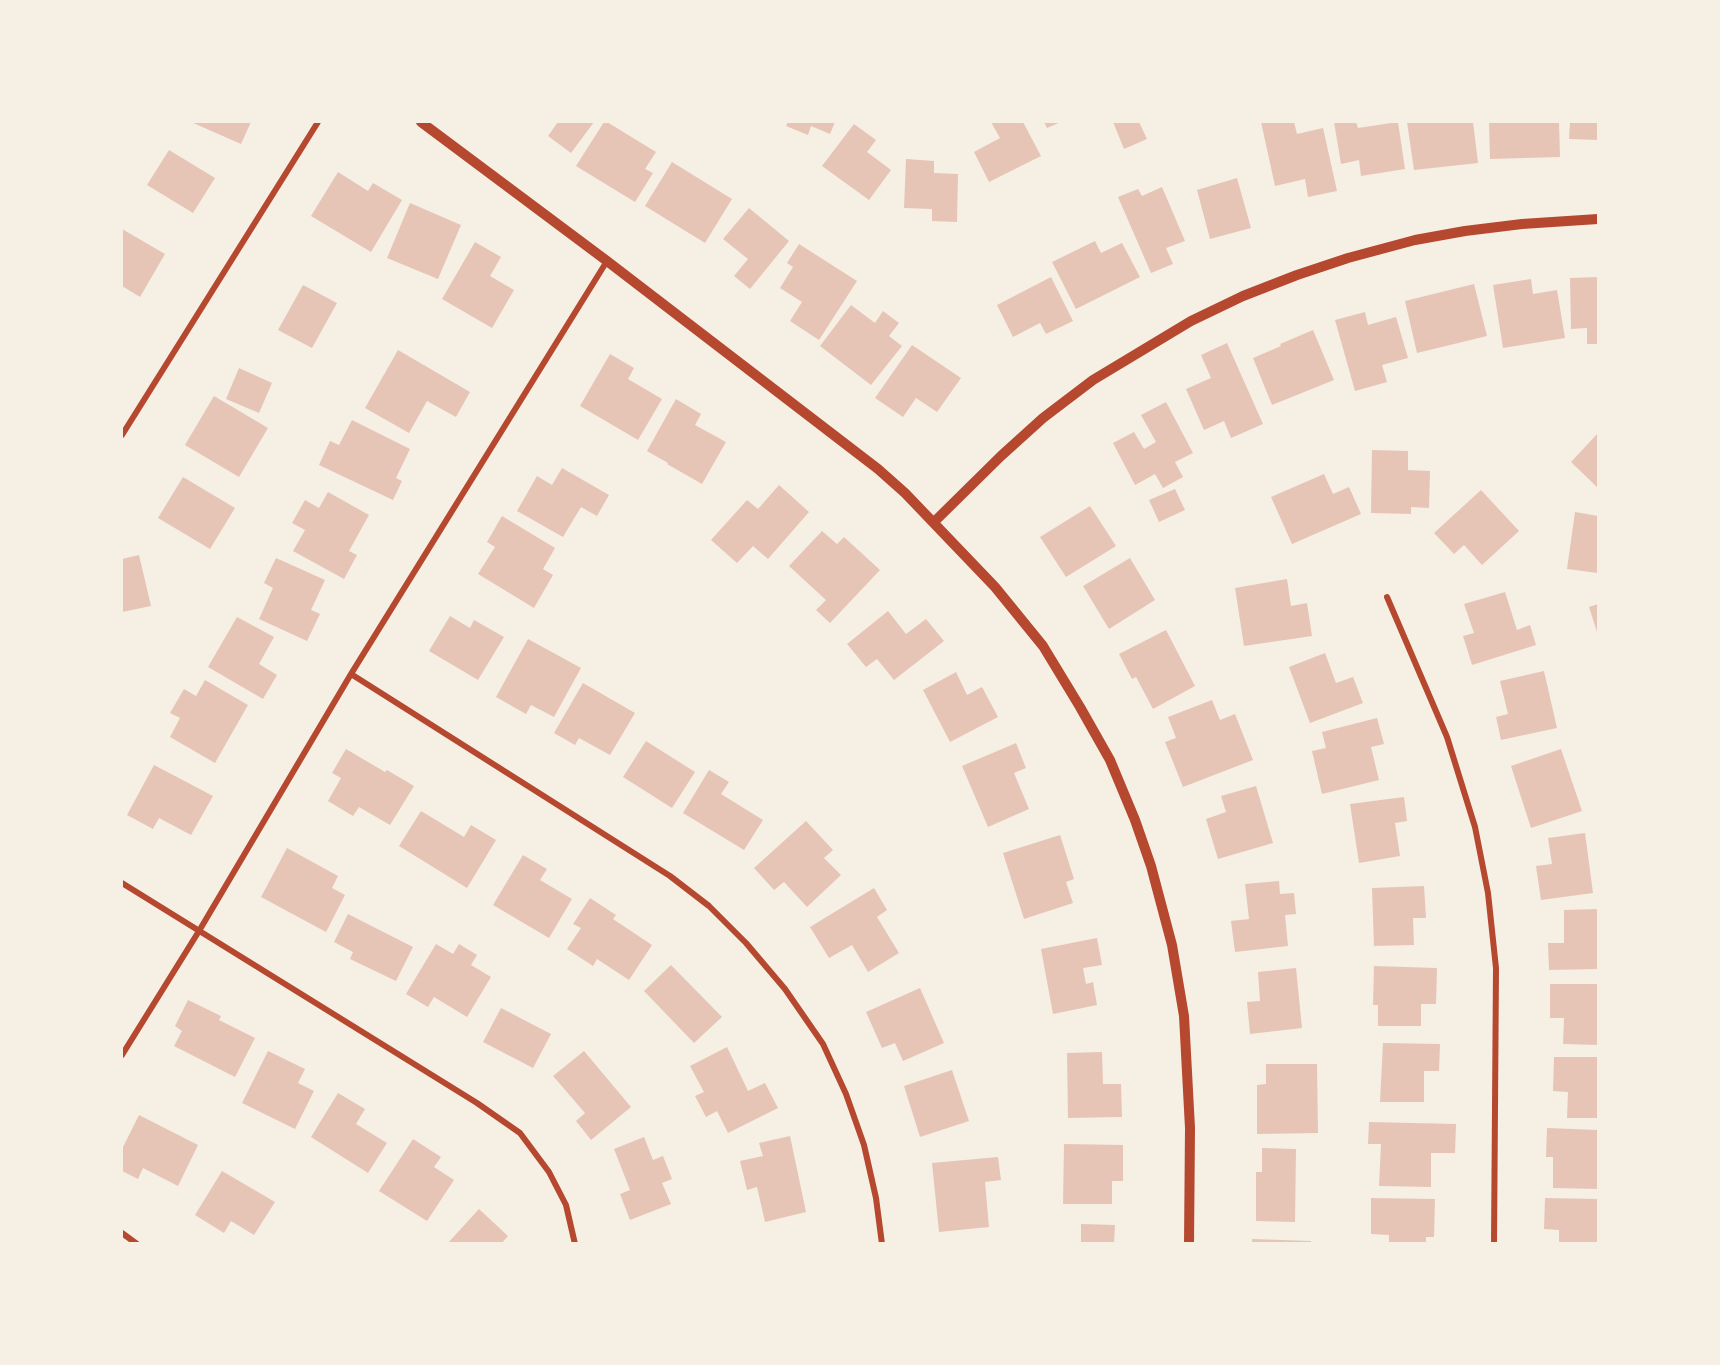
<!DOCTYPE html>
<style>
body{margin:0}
#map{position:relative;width:1720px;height:1365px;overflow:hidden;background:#f6efe4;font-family:"Titillium Web",sans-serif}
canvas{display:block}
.frame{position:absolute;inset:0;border:123px solid #f6efe4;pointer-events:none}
</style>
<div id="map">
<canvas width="1720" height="1365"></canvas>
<div class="frame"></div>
</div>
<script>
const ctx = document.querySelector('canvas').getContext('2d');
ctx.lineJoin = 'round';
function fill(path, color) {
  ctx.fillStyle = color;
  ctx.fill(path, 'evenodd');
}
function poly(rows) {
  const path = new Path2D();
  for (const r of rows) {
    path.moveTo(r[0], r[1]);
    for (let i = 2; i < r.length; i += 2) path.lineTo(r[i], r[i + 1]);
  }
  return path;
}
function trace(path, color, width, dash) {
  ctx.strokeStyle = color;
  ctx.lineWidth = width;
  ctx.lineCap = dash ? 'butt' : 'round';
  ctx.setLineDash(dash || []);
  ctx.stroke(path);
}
const building = poly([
 [191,122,251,122,241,144],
 [558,122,594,122,571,153,548,136],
 [604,122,607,122,656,152,645,169,653,173,635,202,576,166],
 [788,122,835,122,830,134,811,126,808,135,786,126],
 [991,122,1023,122,1041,156,989,182,974,152,1000,138],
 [1044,122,1061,122,1047,128],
 [1113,122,1139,122,1147,139,1124,149],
 [1261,122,1294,122,1297,134,1323,128,1337,191,1308,197,1305,179,1275,186],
 [1334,122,1356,122,1358,128,1398,122,1405,169,1361,176,1359,160,1341,164],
 [1407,122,1473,122,1478,163,1414,170],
 [1489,122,1559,122,1560,157,1490,159],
 [1570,122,1598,122,1598,140,1569,139],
 [854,124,876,140,867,152,891,170,869,200,822,166],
 [169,150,215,178,193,213,147,185],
 [906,159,934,161,934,173,958,174,957,222,932,221,932,209,904,208],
 [672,162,732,199,705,243,645,206],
 [338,172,368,191,373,183,402,200,371,252,311,216],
 [1237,178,1251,228,1210,239,1197,190],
 [1162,187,1185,241,1166,248,1173,264,1151,273,1118,197,1138,189,1142,196],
 [410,203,461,225,438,279,387,258],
 [749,208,789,241,750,289,734,276,748,259,723,239],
 [122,229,165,254,140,297,122,286],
 [1095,241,1101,253,1122,243,1140,277,1076,309,1052,262],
 [475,242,501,257,490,276,514,290,492,328,442,299],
 [799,244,857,281,819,340,790,321,802,302,780,288,793,267,787,263],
 [1051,277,1073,321,1046,334,1040,323,1013,337,997,305],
 [1598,277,1598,344,1587,344,1587,328,1571,329,1570,278],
 [1531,279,1533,294,1557,290,1565,338,1503,348,1493,285],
 [1474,284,1487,336,1417,353,1405,301],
 [303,285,337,303,312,348,278,330],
 [851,305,875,323,883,311,899,323,889,336,902,346,871,385,820,346],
 [1365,312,1368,325,1396,317,1408,358,1382,365,1387,382,1355,391,1335,320],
 [1313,330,1334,380,1272,405,1253,358,1281,346,1280,344],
 [1227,343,1263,424,1231,438,1224,421,1204,430,1186,389,1211,378,1201,355],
 [912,345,961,378,937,412,916,398,903,417,875,398],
 [398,350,470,392,456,417,427,401,409,433,365,408],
 [610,354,634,368,628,379,662,399,638,440,580,406],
 [239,368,272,383,259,413,226,399],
 [214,396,268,428,239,477,185,445],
 [676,399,701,414,695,425,726,442,702,484,667,464,668,463,647,451],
 [1166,402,1193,453,1175,462,1183,477,1163,488,1155,474,1135,485,1113,443,1134,432,1144,449,1156,442,1141,415],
 [352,420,410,449,396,478,402,481,393,500,319,465,330,441,339,445],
 [1598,433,1598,488,1571,462],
 [1372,450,1408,451,1408,470,1430,471,1429,508,1411,507,1411,514,1371,513],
 [562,468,609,495,597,516,581,507,563,537,517,511,537,476,552,485],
 [1324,474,1333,494,1349,487,1361,514,1292,544,1271,497],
 [183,477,235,508,210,549,158,518],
 [779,485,809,512,768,559,753,546,737,563,711,540,747,500,758,509],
 [1175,489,1185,510,1159,522,1149,500],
 [1481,490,1519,531,1482,565,1464,545,1454,554,1434,533],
 [328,492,369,515,349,551,357,555,344,579,293,551,305,530,292,523,305,500,319,508],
 [1090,506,1116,546,1066,577,1040,537],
 [1575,512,1598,516,1598,573,1567,569],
 [502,516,555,548,543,569,553,575,534,608,478,574,495,547,487,542],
 [822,531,837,544,844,537,880,570,830,623,816,610,826,600,789,566],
 [139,555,151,606,122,612,122,559],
 [276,558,325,580,311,610,320,614,307,641,259,619,273,588,264,583],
 [1130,558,1155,600,1109,629,1083,586],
 [1287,579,1291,606,1307,603,1312,636,1244,646,1235,588],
 [1505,592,1517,630,1530,625,1536,645,1472,665,1463,636,1474,633,1464,604],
 [1598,604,1598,635,1589,607],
 [888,611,906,634,926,619,944,641,894,680,877,659,866,667,847,644],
 [450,616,470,628,474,620,504,637,478,680,429,651],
 [237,617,274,637,259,664,277,675,263,699,208,667],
 [1166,630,1195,686,1153,709,1136,677,1132,679,1119,654],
 [528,639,581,668,554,717,531,705,526,714,496,697],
 [1325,653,1336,683,1353,677,1363,703,1310,723,1289,667],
 [1544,671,1557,728,1501,740,1496,717,1508,714,1500,681],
 [956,672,967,695,982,687,998,717,950,742,923,690],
 [205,680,248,705,215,763,170,737,180,718,170,713,184,689,196,696],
 [583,683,635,713,610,755,579,738,575,745,554,733],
 [1212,700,1220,720,1235,714,1253,760,1183,787,1165,742,1176,738,1168,717],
 [1377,718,1384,744,1371,747,1379,780,1322,794,1312,751,1326,748,1322,732],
 [646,741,695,772,672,808,623,777],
 [1016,743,1026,768,1014,773,1029,809,988,827,962,766],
 [346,749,385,772,387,770,414,786,390,825,359,807,353,816,328,801,341,778,332,773],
 [1561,749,1582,811,1531,828,1511,766],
 [154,765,213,796,191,835,159,818,153,829,127,815],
 [709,770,729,782,721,794,763,820,744,850,683,813],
 [1256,786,1273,843,1218,859,1206,819,1226,812,1221,796],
 [1404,797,1407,821,1395,823,1400,856,1359,863,1350,804],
 [421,811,464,837,471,825,496,840,467,888,399,846],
 [806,821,833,850,824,858,841,875,807,907,784,882,774,890,754,868],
 [1585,833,1593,893,1541,900,1536,866,1552,864,1548,838],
 [1060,835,1074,879,1066,882,1073,903,1024,919,1003,853],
 [287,848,338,876,332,888,345,895,326,932,261,897],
 [523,855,547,869,540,880,572,899,549,938,493,905],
 [1279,881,1280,894,1294,893,1296,914,1285,915,1288,946,1235,952,1231,921,1249,919,1245,884],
 [1424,886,1426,918,1413,918,1414,945,1374,946,1372,888],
 [874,888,887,910,877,917,899,953,868,972,852,945,829,958,810,927],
 [590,898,616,915,613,919,652,945,629,980,597,959,593,966,567,949,581,928,573,924],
 [1598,909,1598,969,1549,970,1548,943,1564,943,1564,910],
 [348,914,413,947,396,981,350,959,353,952,334,942],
 [1097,938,1102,965,1083,968,1086,984,1093,982,1097,1005,1053,1014,1041,949],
 [436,944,453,954,459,944,477,955,471,965,491,977,467,1017,434,997,428,1007,406,994],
 [671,965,722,1017,694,1043,644,991],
 [1374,966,1437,968,1436,1004,1421,1004,1421,1026,1378,1026,1378,1005,1373,1005],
 [1296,968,1302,1028,1250,1034,1247,1002,1260,1001,1258,972],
 [1550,984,1598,984,1598,1045,1563,1044,1564,1018,1550,1018],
 [920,988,944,1043,903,1061,895,1043,882,1048,866,1012],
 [188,1000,221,1016,219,1020,255,1038,235,1077,174,1046,182,1031,175,1026],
 [501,1008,551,1034,533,1068,483,1042],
 [1383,1043,1440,1044,1439,1071,1424,1071,1424,1102,1380,1102],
 [727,1047,748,1091,765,1083,778,1108,728,1133,717,1111,706,1117,695,1096,704,1092,690,1066],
 [268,1051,305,1069,298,1083,314,1091,295,1129,242,1103],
 [584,1051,631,1107,591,1140,576,1121,585,1113,553,1076],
 [1102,1052,1103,1084,1121,1084,1122,1117,1068,1118,1067,1053],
 [1554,1057,1598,1057,1598,1118,1567,1118,1568,1092,1553,1091],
 [1266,1064,1317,1064,1318,1133,1257,1134,1257,1085,1266,1084],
 [952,1070,969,1121,920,1137,904,1086],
 [338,1093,365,1109,356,1124,387,1143,368,1173,311,1137],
 [139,1115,198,1145,178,1186,143,1168,138,1179,122,1171,122,1149],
 [1369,1122,1456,1124,1455,1153,1431,1153,1431,1187,1379,1186,1381,1144,1368,1144],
 [1547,1128,1598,1130,1598,1189,1553,1188,1553,1157,1546,1157],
 [790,1136,806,1212,765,1222,757,1187,747,1190,740,1161,763,1156,759,1143],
 [644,1137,653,1160,663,1156,672,1179,662,1183,671,1204,630,1220,620,1194,630,1190,614,1149],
 [413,1139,441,1157,434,1167,454,1180,427,1221,379,1191],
 [1064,1144,1123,1145,1123,1181,1112,1181,1112,1204,1063,1204],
 [1262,1148,1296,1149,1295,1222,1256,1221,1256,1172,1262,1172],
 [998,1157,1001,1180,985,1182,989,1227,939,1232,932,1163],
 [222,1171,275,1202,254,1235,231,1221,224,1233,195,1215],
 [1371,1198,1435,1199,1434,1237,1426,1237,1426,1244,1389,1244,1389,1235,1371,1234],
 [1545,1198,1598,1199,1598,1244,1559,1244,1559,1230,1544,1229],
 [479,1209,508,1236,501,1244,447,1244],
 [1081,1224,1115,1225,1114,1244,1081,1244],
 [1252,1239,1311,1241,1311,1244,1252,1244]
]);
const minor = poly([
 [122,435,318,122],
 [1387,597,1447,737,1475,827,1488,893,1496,968,1494,1244],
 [351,674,670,876,709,906,746,943,785,989,823,1044,846,1094,864,1145,876,1198,882,1244],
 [122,883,477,1103,520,1133,549,1172,566,1205,575,1244],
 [122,1055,199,931,351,674,607,261],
 [122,1233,137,1244]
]);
const tertiary = poly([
 [421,122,607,261,878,469,905,493,995,587,1043,646,1080,707,1110,760,1135,820,1151,866,1172,945,1184,1016,1190,1128,1189,1244],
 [934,522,1001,456,1043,418,1093,380,1191,321,1243,296,1297,275,1348,258,1415,240,1465,231,1522,224,1598,219]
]);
fill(building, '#e6c5b7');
trace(minor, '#b5482f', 6);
trace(tertiary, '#b5482f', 10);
</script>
